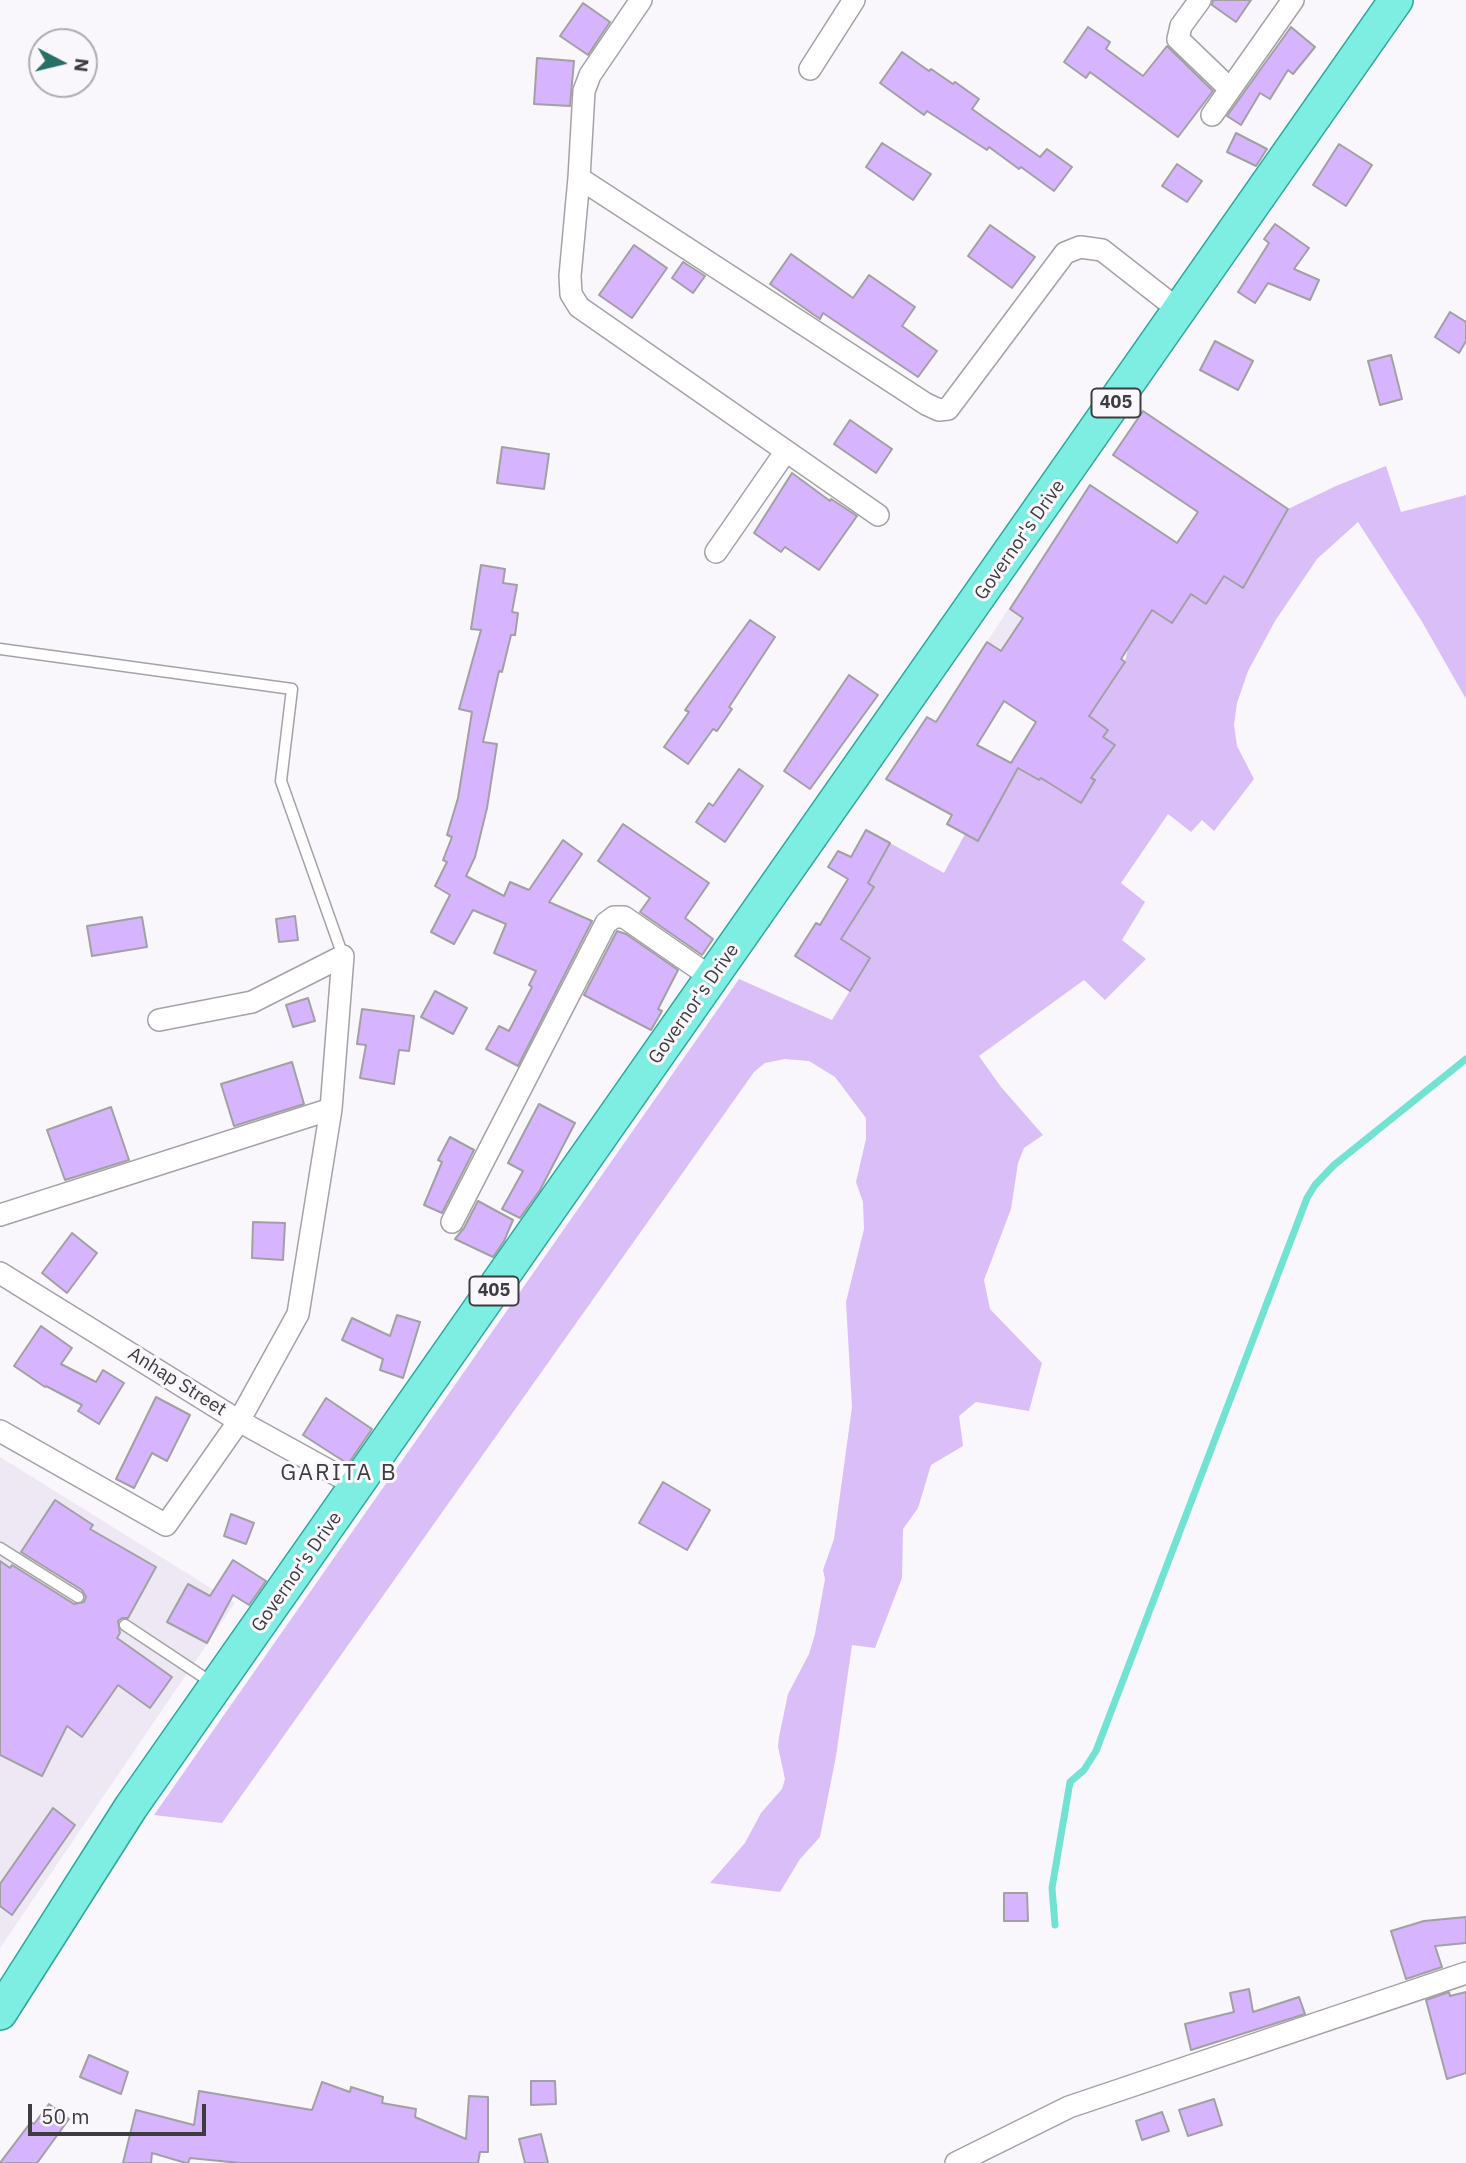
<!DOCTYPE html>
<style>
body{margin:0}
#map{position:relative;width:1466px;height:2163px;overflow:hidden;background:#f9f7fb;font-family:"IBM Plex Sans",sans-serif}
canvas{display:block}
.north{position:absolute;left:28px;top:28px;width:70px;height:70px;box-sizing:border-box;background:#f9f7fb;border:2px solid #aeacaf;border-radius:50%;rotate:97deg;font-size:19px;font-weight:700;line-height:28px;text-align:center;color:#3d3c3e}
.north::after{content:'';display:block;margin:auto;width:24px;height:32px;background:#286f66;clip-path:polygon(50% 0,100% 100%,50% 72%,0 100%)}
.scale{position:absolute;left:28px;top:2104px;width:178px;height:32px;box-sizing:border-box;border:4px solid #3d3c3e;border-top:0;padding-left:9px;font-size:21px;line-height:24px;white-space:nowrap;color:#3d3c3e;-webkit-text-stroke:5px #f9f7fb;paint-order:stroke}
</style>
<div id="map">
<canvas width="1466" height="2163"></canvas>
<div class="north">N</div>
<div class="scale">50 m</div>
</div>
<script>
const ctx = document.querySelector('canvas').getContext('2d');
ctx.lineJoin = 'round';
function fill(path, color) {
  ctx.fillStyle = color;
  ctx.fill(path, 'evenodd');
}
function poly(rows) {
  const path = new Path2D();
  for (const r of rows) {
    path.moveTo(r[0], r[1]);
    for (let i = 2; i < r.length; i += 2) path.lineTo(r[i], r[i + 1]);
  }
  return path;
}
function trace(path, color, width, dash) {
  ctx.strokeStyle = color;
  ctx.lineWidth = width;
  ctx.lineCap = dash ? 'butt' : 'round';
  ctx.setLineDash(dash || []);
  ctx.stroke(path);
}
function drawText(font, color, halo, rows, align = 'center') {
  ctx.font = font + ' "IBM Plex Sans",sans-serif';
  ctx.lineWidth = 6;
  ctx.setLineDash([]);
  ctx.textBaseline = 'middle';
  ctx.strokeStyle = halo;
  ctx.fillStyle = color;
  for (const [text, x, y, turn = 0] of rows) {
    ctx.save();
    ctx.translate(x, y);
    ctx.rotate((+turn || 0) * Math.PI / 180);
    ctx.textAlign = isNaN(turn) ? turn : align;
    if (halo) ctx.strokeText(text, 0, 0);
    ctx.fillText(text, 0, 0);
    ctx.restore();
  }
}
const built = poly([
 [1016,597,1066,630,1037,675,987,642],
 [0,1457,235,1603,0,1948]
]);
const green = poly([
 [1386,466,1401,512,1466,495,1466,699,1421,620,1358,522,1317,559,1275,621,1248,671,1237,703,1234,725,1237,746,1254,779,1214,831,1202,820,1191,832,1168,814,1121,883,1145,902,1122,940,1146,959,1105,1000,1084,980,979,1056,1001,1087,1043,1135,1024,1148,1018,1163,1011,1209,984,1280,990,1309,1042,1363,1029,1411,976,1402,959,1416,963,1446,931,1465,918,1508,903,1529,902,1578,875,1648,852,1645,836,1756,820,1837,800,1859,780,1892,710,1883,745,1843,761,1813,782,1789,785,1779,778,1747,779,1737,788,1694,809,1654,815,1634,825,1579,823,1570,834,1539,852,1407,846,1302,864,1229,863,1202,856,1182,866,1139,866,1118,835,1077,809,1061,785,1059,765,1063,754,1072,222,1823,154,1815,739,979,832,1020,870,958,840,939,873,887,868,883,890,843,944,873,965,834,978,841,1019,768,1039,780,1041,778,1081,802,1095,780,1092,778,1115,745,1103,737,1108,729,1089,716,1125,662,1128,648,1152,610,1172,623,1191,594,1206,604,1224,576,1243,588,1288,509,1336,486]
]);
const stream = poly([
 [1055,1925,1052,1888,1070,1782,1084,1770,1096,1751,1307,1198,1315,1185,1334,1165,1466,1059]
]);
const building = poly([
 [1213,0,1251,0,1236,22,1212,5,1213,0],
 [583,3,610,22,588,55,560,36,583,3],
 [1088,27,1110,42,1106,49,1143,76,1167,46,1213,91,1178,137,1090,72,1086,78,1064,62,1088,27],
 [1291,27,1315,47,1293,74,1288,70,1270,99,1260,93,1241,125,1227,116,1291,27],
 [902,52,929,71,931,69,953,84,955,82,979,99,972,109,1040,157,1047,149,1072,167,1054,191,1021,167,1019,169,989,147,987,150,927,111,924,115,880,83,902,52],
 [537,58,574,61,570,106,534,104,537,58],
 [1236,133,1267,149,1256,166,1227,152,1236,133],
 [882,143,931,174,913,200,866,167,882,143],
 [1339,144,1372,165,1346,206,1313,185,1339,144],
 [1177,164,1202,181,1187,202,1162,186,1177,164],
 [1275,224,1309,248,1294,269,1319,280,1310,300,1268,283,1255,303,1238,292,1269,243,1264,239,1275,224],
 [990,225,1035,257,1012,288,968,256,990,225],
 [634,245,667,268,632,318,599,295,634,245],
 [791,254,853,298,869,275,915,307,902,326,937,351,918,377,823,313,820,319,770,284,791,254],
 [683,262,705,276,693,293,672,278,683,262],
 [1450,312,1466,322,1466,341,1459,353,1435,337,1450,312],
 [1215,341,1253,361,1238,390,1200,370,1215,341],
 [1391,355,1402,399,1380,405,1368,361,1391,355],
 [1143,411,1288,509,1243,588,1224,576,1206,604,1191,594,1172,623,1152,610,1121,659,1125,662,1089,716,1108,730,1103,737,1115,745,1091,778,1095,780,1081,803,1041,778,1039,780,1018,768,978,841,947,824,952,815,886,779,927,717,936,722,987,642,1001,651,1023,618,1010,609,1090,485,1177,543,1198,512,1113,455,1143,411],
 [1004,701,1036,722,1011,763,977,745,1004,701],
 [850,420,892,449,876,473,834,444,850,420],
 [502,447,549,454,544,489,497,483,502,447],
 [792,473,830,501,831,499,857,516,819,570,785,547,781,552,754,533,792,473],
 [481,565,505,569,503,583,517,585,512,612,518,613,515,635,511,635,502,672,499,671,483,742,497,744,487,808,475,857,466,876,504,896,510,882,529,890,563,840,582,854,549,902,592,921,518,1066,486,1049,499,1026,509,1031,532,987,529,985,536,971,494,953,506,924,473,910,454,944,431,932,450,895,435,886,447,862,443,860,452,837,447,835,458,798,472,712,459,709,481,630,471,629,481,565],
 [750,620,775,637,729,707,732,709,717,731,713,729,688,764,664,747,689,712,685,710,750,620],
 [849,675,878,695,810,789,784,771,849,675],
 [739,769,763,786,725,842,696,822,709,803,713,806,739,769],
 [623,824,709,883,685,918,713,939,702,955,640,912,650,898,598,861,623,824],
 [866,830,890,843,868,883,874,887,841,939,870,958,850,991,795,956,816,923,820,925,848,879,828,867,838,851,851,857,866,830],
 [295,916,298,940,279,942,276,919,295,916],
 [142,917,147,947,92,956,87,926,142,917],
 [617,931,626,934,678,970,658,1009,662,1011,651,1030,584,995,617,931],
 [435,991,467,1008,453,1034,421,1017,435,991],
 [308,998,315,1021,293,1027,286,1005,308,998],
 [362,1009,414,1016,409,1051,399,1050,394,1084,360,1078,366,1045,357,1044,362,1009],
 [292,1062,304,1104,234,1126,221,1084,292,1062],
 [539,1104,575,1123,540,1190,520,1218,502,1209,523,1171,508,1163,539,1104],
 [111,1107,129,1160,65,1180,47,1130,111,1107],
 [450,1137,474,1150,442,1213,424,1205,442,1162,438,1160,450,1137],
 [478,1201,513,1220,504,1241,493,1257,455,1239,464,1228,478,1201],
 [253,1222,285,1223,283,1260,252,1258,253,1222],
 [72,1233,97,1253,67,1293,42,1273,72,1233],
 [397,1315,420,1322,403,1378,380,1370,383,1359,342,1340,352,1318,390,1336,397,1315],
 [41,1326,72,1348,61,1364,96,1382,103,1370,124,1383,99,1424,78,1411,82,1405,46,1386,45,1387,14,1366,41,1326],
 [156,1397,190,1415,167,1461,152,1453,134,1488,116,1479,156,1397],
 [326,1398,372,1429,348,1464,303,1435,326,1398],
 [663,1482,710,1510,687,1550,639,1523,663,1482],
 [55,1500,93,1525,90,1529,156,1567,128,1618,122,1618,118,1621,120,1633,117,1638,172,1677,150,1708,118,1685,82,1737,67,1726,42,1776,0,1755,0,1561,10,1568,12,1565,74,1604,84,1602,86,1597,82,1590,21,1552,55,1500],
 [231,1514,254,1523,246,1544,224,1536,231,1514],
 [233,1560,266,1581,249,1605,233,1595,207,1643,167,1622,188,1584,210,1596,233,1560],
 [53,1808,75,1825,12,1915,0,1906,0,1884,53,1808],
 [1004,1893,1027,1893,1028,1921,1004,1921,1004,1893],
 [1466,1917,1466,1943,1435,1946,1442,1967,1406,1979,1391,1931,1424,1921,1466,1917],
 [1249,1989,1253,2012,1299,1997,1305,2014,1191,2050,1185,2024,1234,2012,1230,1993,1249,1989],
 [1449,1992,1450,1996,1466,1992,1466,2073,1447,2079,1426,2000,1449,1992],
 [89,2055,128,2072,121,2094,80,2077,89,2055],
 [531,2081,555,2081,556,2104,531,2105,531,2081],
 [322,2082,350,2092,351,2087,383,2097,382,2103,416,2109,415,2117,466,2139,469,2096,488,2097,488,2152,480,2152,478,2163,240,2163,190,2158,188,2163,186,2163,152,2153,151,2163,123,2163,136,2110,194,2125,199,2091,312,2110,322,2082],
 [1214,2099,1222,2125,1188,2136,1179,2110,1214,2099],
 [49,2104,69,2119,37,2163,0,2163,31,2122,34,2124,49,2104],
 [1162,2112,1169,2131,1142,2140,1136,2121,1162,2112],
 [541,2134,548,2163,525,2163,519,2139,541,2134]
]);
const service = poly([
 [0,649,292,689,281,781,343,956],
 [0,1548,78,1597],
 [125,1625,214,1684]
]);
const minor = poly([
 [641,0,590,75,584,91,579,178,926,404,939,410,948,409,1065,253,1080,247,1102,250,1180,311],
 [1200,0,1181,26,1178,39,1230,89],
 [810,69,854,0],
 [1212,115,1293,0],
 [579,178,570,276,571,294,579,307,878,515],
 [716,552,786,451],
 [0,1215,331,1109],
 [452,1222,606,923,614,917,624,917,712,978],
 [0,1273,239,1421,357,1486],
 [0,1431,166,1525,239,1421,298,1314,331,1109,343,956,252,1002,159,1020],
 [956,2163,1069,2107,1466,1973]
]);
const primary = poly([
 [0,2013,131,1807,1396,0]
]);
const shields = [
 [1116,403,49],
 [494,1291,49]
];
const shieldNames = [
 ["405",1116,403],
 ["405",494,1291]
];
const streetNames = [
 ["Governor's Drive",1020,540,-55],
 ["Governor's Drive",694,1004,-55],
 ["Anhap Street",177,1382,32],
 ["Governor's Drive",297,1572,-55]
];
const quarterNames = [
 ["GARITA B",339,1473]
];
fill(built, '#ede8f3');
fill(green, '#d9bef7');
trace(stream, '#72e2d3', 7);
fill(building, '#d7b5fe');
trace(building, '#a1a0a3', 2);
trace(service, '#a4a2a6', 13);
trace(minor, '#a4a2a6', 24);
trace(primary, '#2fa79c', 36);
trace(service, '#fff', 10);
trace(minor, '#fff', 21);
trace(primary, '#7eede2', 33);
for (const [x, y, w] of shields) {
  const box = new Path2D();
  box.roundRect(x - w / 2, y - 14.5, w, 29, 5);
  ctx.fillStyle = '#f9f7fb';
  ctx.fill(box);
  trace(box, '#3d3c3e', 2);
}
drawText('bold 18px', '#3d3c3e', null, shieldNames);
drawText('19px', '#3d3c3e', '#f9f7fb', streetNames);
ctx.letterSpacing = '2px';
drawText('23px', '#3d3c3e', '#f9f7fb', quarterNames);
ctx.letterSpacing = '0px';
</script>
